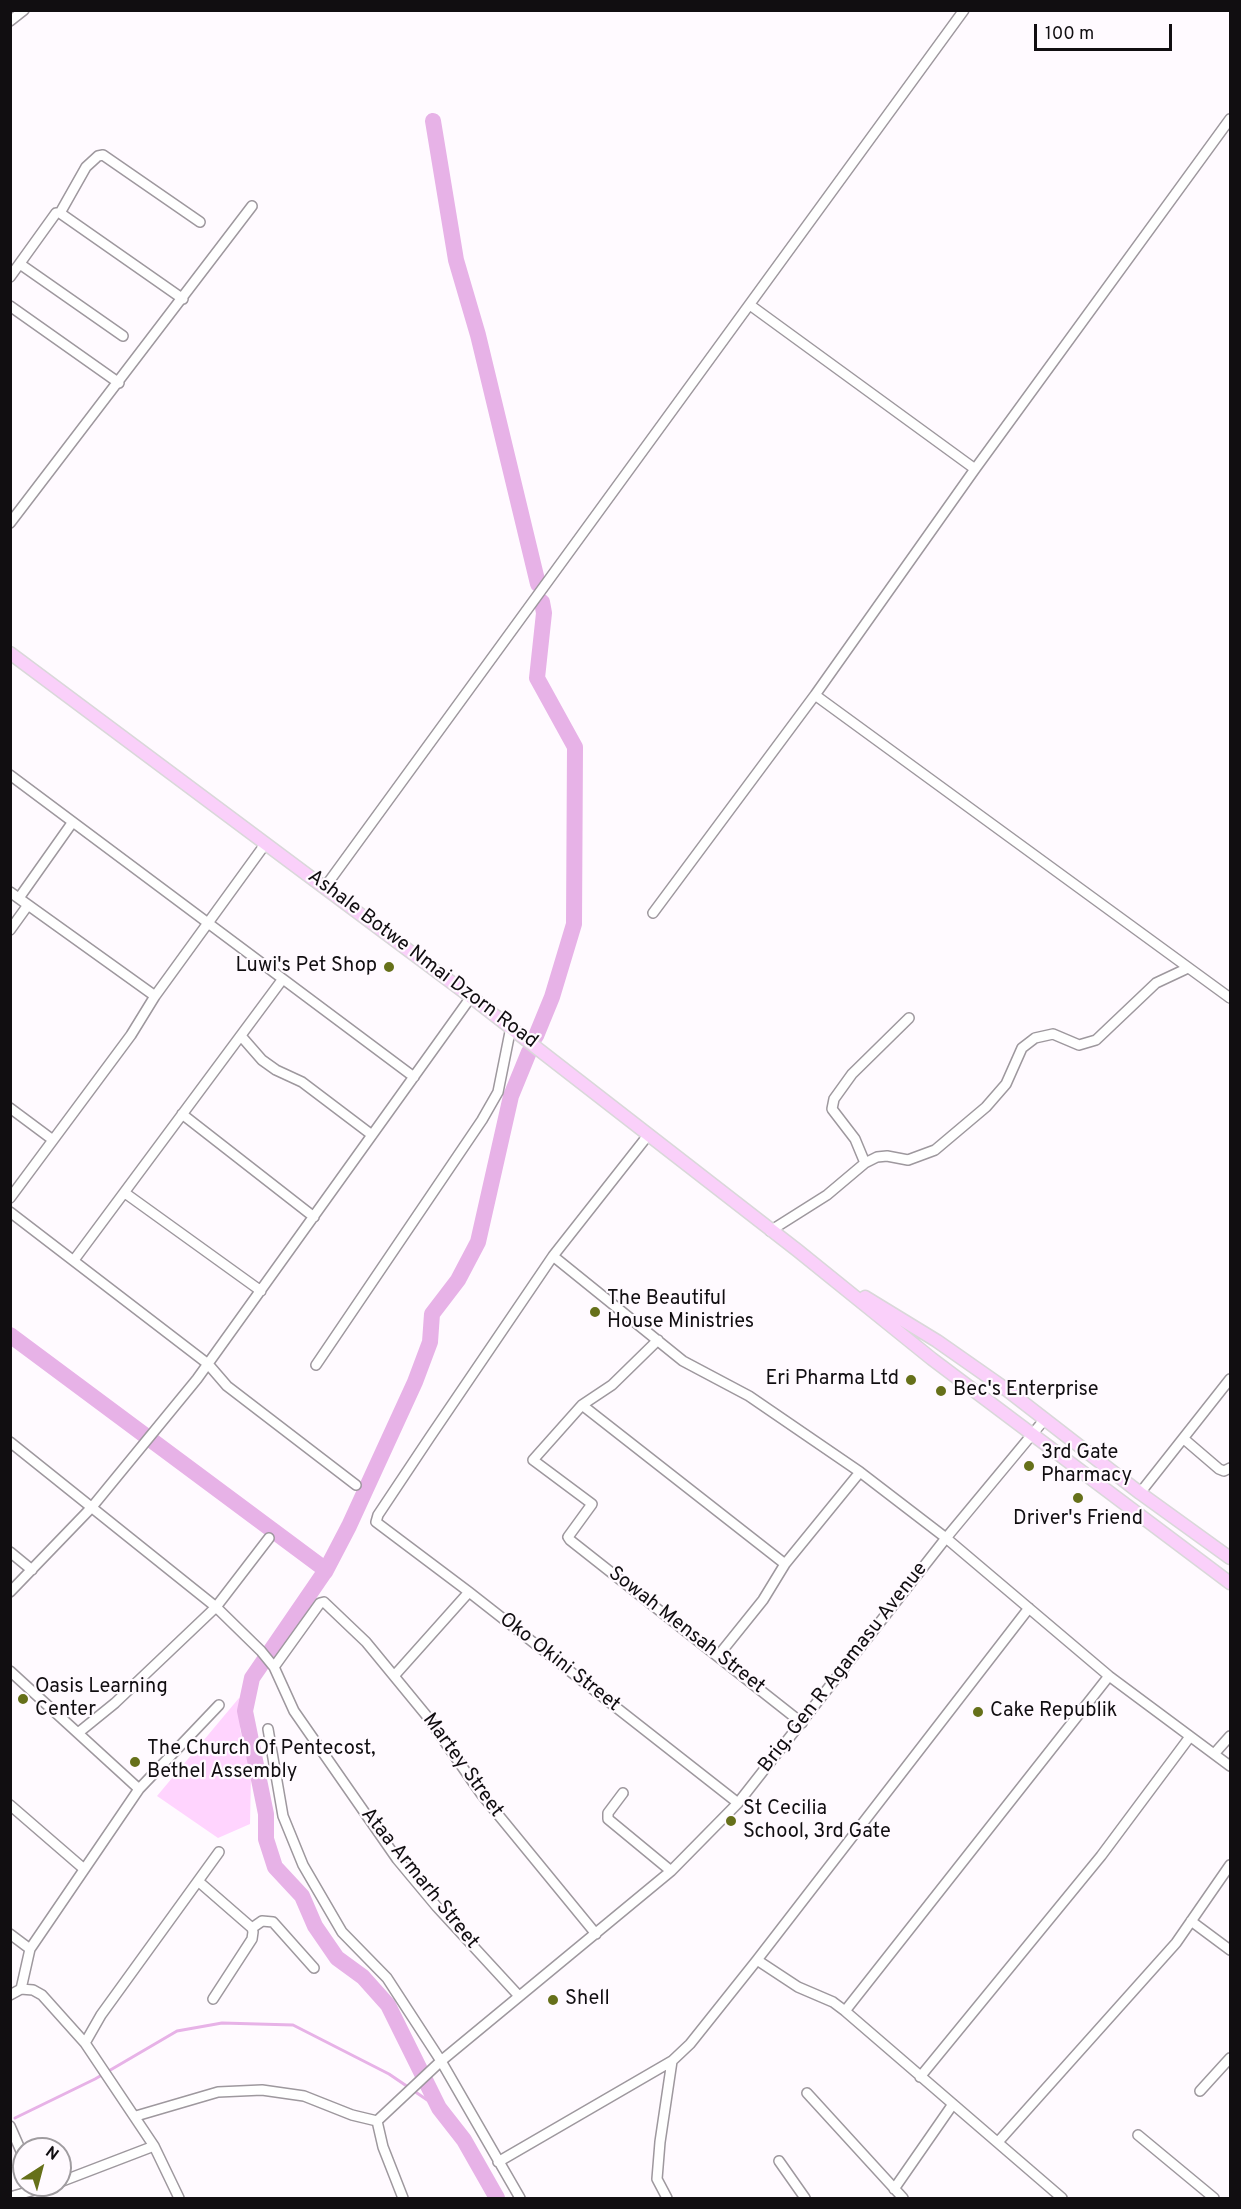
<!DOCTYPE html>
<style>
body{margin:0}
#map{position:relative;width:1241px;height:2209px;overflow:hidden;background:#fffaff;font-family:Overpass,sans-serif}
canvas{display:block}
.frame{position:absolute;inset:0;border:12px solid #110e11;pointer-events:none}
.north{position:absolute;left:12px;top:2137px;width:60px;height:60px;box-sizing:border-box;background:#fffaff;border:2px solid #a09ca0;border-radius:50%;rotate:36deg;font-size:16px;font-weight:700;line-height:24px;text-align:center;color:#110e11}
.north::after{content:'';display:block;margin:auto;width:21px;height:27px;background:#66701a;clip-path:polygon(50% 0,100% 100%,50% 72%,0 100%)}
.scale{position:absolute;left:1034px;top:24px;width:138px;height:27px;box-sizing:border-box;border:3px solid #110e11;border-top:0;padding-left:8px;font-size:18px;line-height:21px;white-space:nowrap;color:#110e11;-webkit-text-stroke:4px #fffaff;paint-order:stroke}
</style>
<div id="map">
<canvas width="1241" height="2209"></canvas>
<div class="frame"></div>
<div class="north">N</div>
<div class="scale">100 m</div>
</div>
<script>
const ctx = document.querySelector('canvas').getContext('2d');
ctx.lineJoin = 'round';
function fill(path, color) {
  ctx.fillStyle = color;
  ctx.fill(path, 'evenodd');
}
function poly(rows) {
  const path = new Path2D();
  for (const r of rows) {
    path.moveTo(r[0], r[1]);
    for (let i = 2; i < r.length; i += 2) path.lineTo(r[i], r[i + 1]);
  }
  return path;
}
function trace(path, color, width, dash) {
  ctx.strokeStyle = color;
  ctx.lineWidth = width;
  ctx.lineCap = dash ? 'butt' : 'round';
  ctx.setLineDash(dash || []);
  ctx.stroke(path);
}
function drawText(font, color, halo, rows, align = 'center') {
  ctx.font = font + ' Overpass,sans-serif';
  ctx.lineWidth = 4.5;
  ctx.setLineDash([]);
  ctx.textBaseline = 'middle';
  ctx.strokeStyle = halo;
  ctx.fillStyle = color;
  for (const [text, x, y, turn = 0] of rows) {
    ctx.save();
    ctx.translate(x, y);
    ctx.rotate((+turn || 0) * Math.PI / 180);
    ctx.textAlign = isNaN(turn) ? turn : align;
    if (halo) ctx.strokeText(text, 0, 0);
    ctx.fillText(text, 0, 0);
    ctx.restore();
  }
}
const green = poly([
 [239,1698,243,1700,240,1729,251,1776,250,1824,218,1838,157,1796]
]);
const stream = poly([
 [15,2118,95,2079,177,2031,222,2023,293,2025,389,2074,439,2108]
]);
const river = poly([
 [433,121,456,260,478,335,538,584],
 [536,1036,552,997,574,924,575,747,537,678,544,613,542,602],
 [10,1335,326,1570,252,1678,245,1711,266,1814,266,1839,275,1867,302,1896,315,1926,337,1958,363,1977,388,2005,439,2108,464,2140,497,2198],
 [325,1572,349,1526,415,1382,430,1342,432,1314,458,1280,478,1242,511,1096,529,1052]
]);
const minor = poly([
 [10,21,24,10],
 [60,213,86,167,98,156,103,155,200,222],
 [20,264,123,336],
 [10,277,56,213,60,213,183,299],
 [750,305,975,469],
 [10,306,119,383],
 [10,523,252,206],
 [815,695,1230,998],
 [10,775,414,1077],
 [325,887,964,10],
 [10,892,155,996],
 [19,898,72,823],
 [653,913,815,695,975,469,1230,119],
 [10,930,28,905],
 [241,1036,262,1060,276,1070,302,1082,372,1135],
 [10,1108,53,1140],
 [182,1114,314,1217],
 [649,1134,553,1256,430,1437,378,1515,376,1522,469,1592,738,1803],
 [865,1163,855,1139,832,1109,834,1099,852,1074,909,1018],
 [125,1193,261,1291],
 [10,1198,131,1035,155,996,266,843],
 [10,1212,208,1364,227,1386,356,1485],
 [770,1231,827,1195,865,1163,877,1157,887,1156,908,1160,935,1150,986,1107,1006,1084,1022,1048,1035,1038,1053,1034,1079,1045,1096,1040,1156,983,1188,968],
 [553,1256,683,1361,749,1396,860,1472,946,1538,1109,1676,1230,1766],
 [74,1260,282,980],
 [658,1340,612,1385,582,1405,533,1460,592,1504,568,1537,570,1540,802,1723],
 [316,1365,482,1120,498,1092,511,1027],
 [582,1405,785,1564],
 [1184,1439,1219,1469,1224,1471,1230,1468],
 [10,1442,216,1607,261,1651,274,1667,294,1711,397,1859,437,1907,519,1996],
 [1140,1493,1230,1379],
 [10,1552,32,1570],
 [10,1592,92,1507,197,1379,471,997],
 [718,1656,763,1600,785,1564,860,1472],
 [274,1667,320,1603,324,1602,366,1642,426,1715,482,1795,596,1934],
 [10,1671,139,1789],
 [394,1676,469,1592],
 [268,1729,283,1816,303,1865,342,1932,387,1978,441,2061,520,2198],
 [78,1733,115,1703,216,1607,269,1538],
 [1214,1754,1230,1736],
 [623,1793,608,1813,608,1819,671,1871],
 [10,1805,84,1869],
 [198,1881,252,1928,253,1932,252,1939,213,1999],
 [1191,1921,1230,1950],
 [252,1928,262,1921,273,1922,314,1968],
 [10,1934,30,1949],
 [757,1960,798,1987,833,2002,845,2011,1062,2198],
 [21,1989,30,1949,139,1789,219,1705],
 [10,1995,21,1989,33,1990,42,1995,85,2043,154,2146,179,2198],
 [845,2011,1109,1676],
 [85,2043,101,2015,219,1852],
 [920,2077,1101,1856,1189,1738],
 [1200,2091,1230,2058],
 [807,2093,903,2198],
 [136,2116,218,2092,262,2090,304,2096,352,2115,377,2121],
 [377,2121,441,2061,671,1871,738,1803,946,1538,1044,1420],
 [377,2121,383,2147,403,2198],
 [10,2126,24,2158],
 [1138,2135,1214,2198],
 [998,2142,1176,1943,1230,1865],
 [779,2161,805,2198],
 [498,2162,672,2061,690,2044,757,1960,1029,1608],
 [60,2182,154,2146],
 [894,2189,953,2104],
 [10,2197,52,2185],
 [667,2198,657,2179,660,2142,672,2061]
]);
const major = poly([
 [10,653,471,997,797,1250,932,1359,1230,1583],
 [865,1297,937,1341,1007,1390,1140,1493,1230,1558]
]);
const markers = [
 [389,967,6,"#66701a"],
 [595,1312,6,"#66701a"],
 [911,1380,6,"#66701a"],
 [941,1391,6,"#66701a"],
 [1029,1466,6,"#66701a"],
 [1078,1498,6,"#66701a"],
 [23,1699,6,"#66701a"],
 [978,1712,6,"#66701a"],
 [135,1762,6,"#66701a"],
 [731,1821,6,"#66701a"],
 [553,2000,6,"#66701a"]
];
const streetNames = [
 ["Ashale Botwe Nmai Dzorn Road",422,960,37],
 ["Sowah Mensah Street",686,1631,38],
 ["Oko Okini Street",559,1663,38],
 ["Brig. Gen R Agamasu Avenue",844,1668,-52],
 ["Martey Street",462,1766,54],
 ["Ataa Armarh Street",419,1879,51]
];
const poiNames = [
 ["Luwi's Pet Shop",377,967,"right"],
 ["The Beautiful",607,1300],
 ["House Ministries",607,1323],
 ["Eri Pharma Ltd",899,1380,"right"],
 ["Bec's Enterprise",953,1391],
 ["3rd Gate",1041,1454],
 ["Pharmacy",1041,1477],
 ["Driver's Friend",1078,1520,"center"],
 ["Oasis Learning",35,1688],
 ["Center",35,1711],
 ["Cake Republik",990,1712],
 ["The Church Of Pentecost,",147,1750],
 ["Bethel Assembly",147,1773],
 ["St Cecilia",743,1810],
 ["School, 3rd Gate",743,1833],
 ["Shell",565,2000]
];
fill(green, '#ffd4fe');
trace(stream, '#e7b2e7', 3);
trace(river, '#e7b2e7', 16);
trace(minor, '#9e989e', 12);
trace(major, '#d9d8d9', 15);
trace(minor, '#fff', 9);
trace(major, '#fad0fa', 12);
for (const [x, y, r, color] of markers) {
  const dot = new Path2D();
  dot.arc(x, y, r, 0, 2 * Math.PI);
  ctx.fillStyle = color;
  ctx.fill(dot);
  trace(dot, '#fffaff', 2);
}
drawText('20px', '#110e11', '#fffaff', streetNames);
drawText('20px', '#110e11', '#fffaff', poiNames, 'left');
</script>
